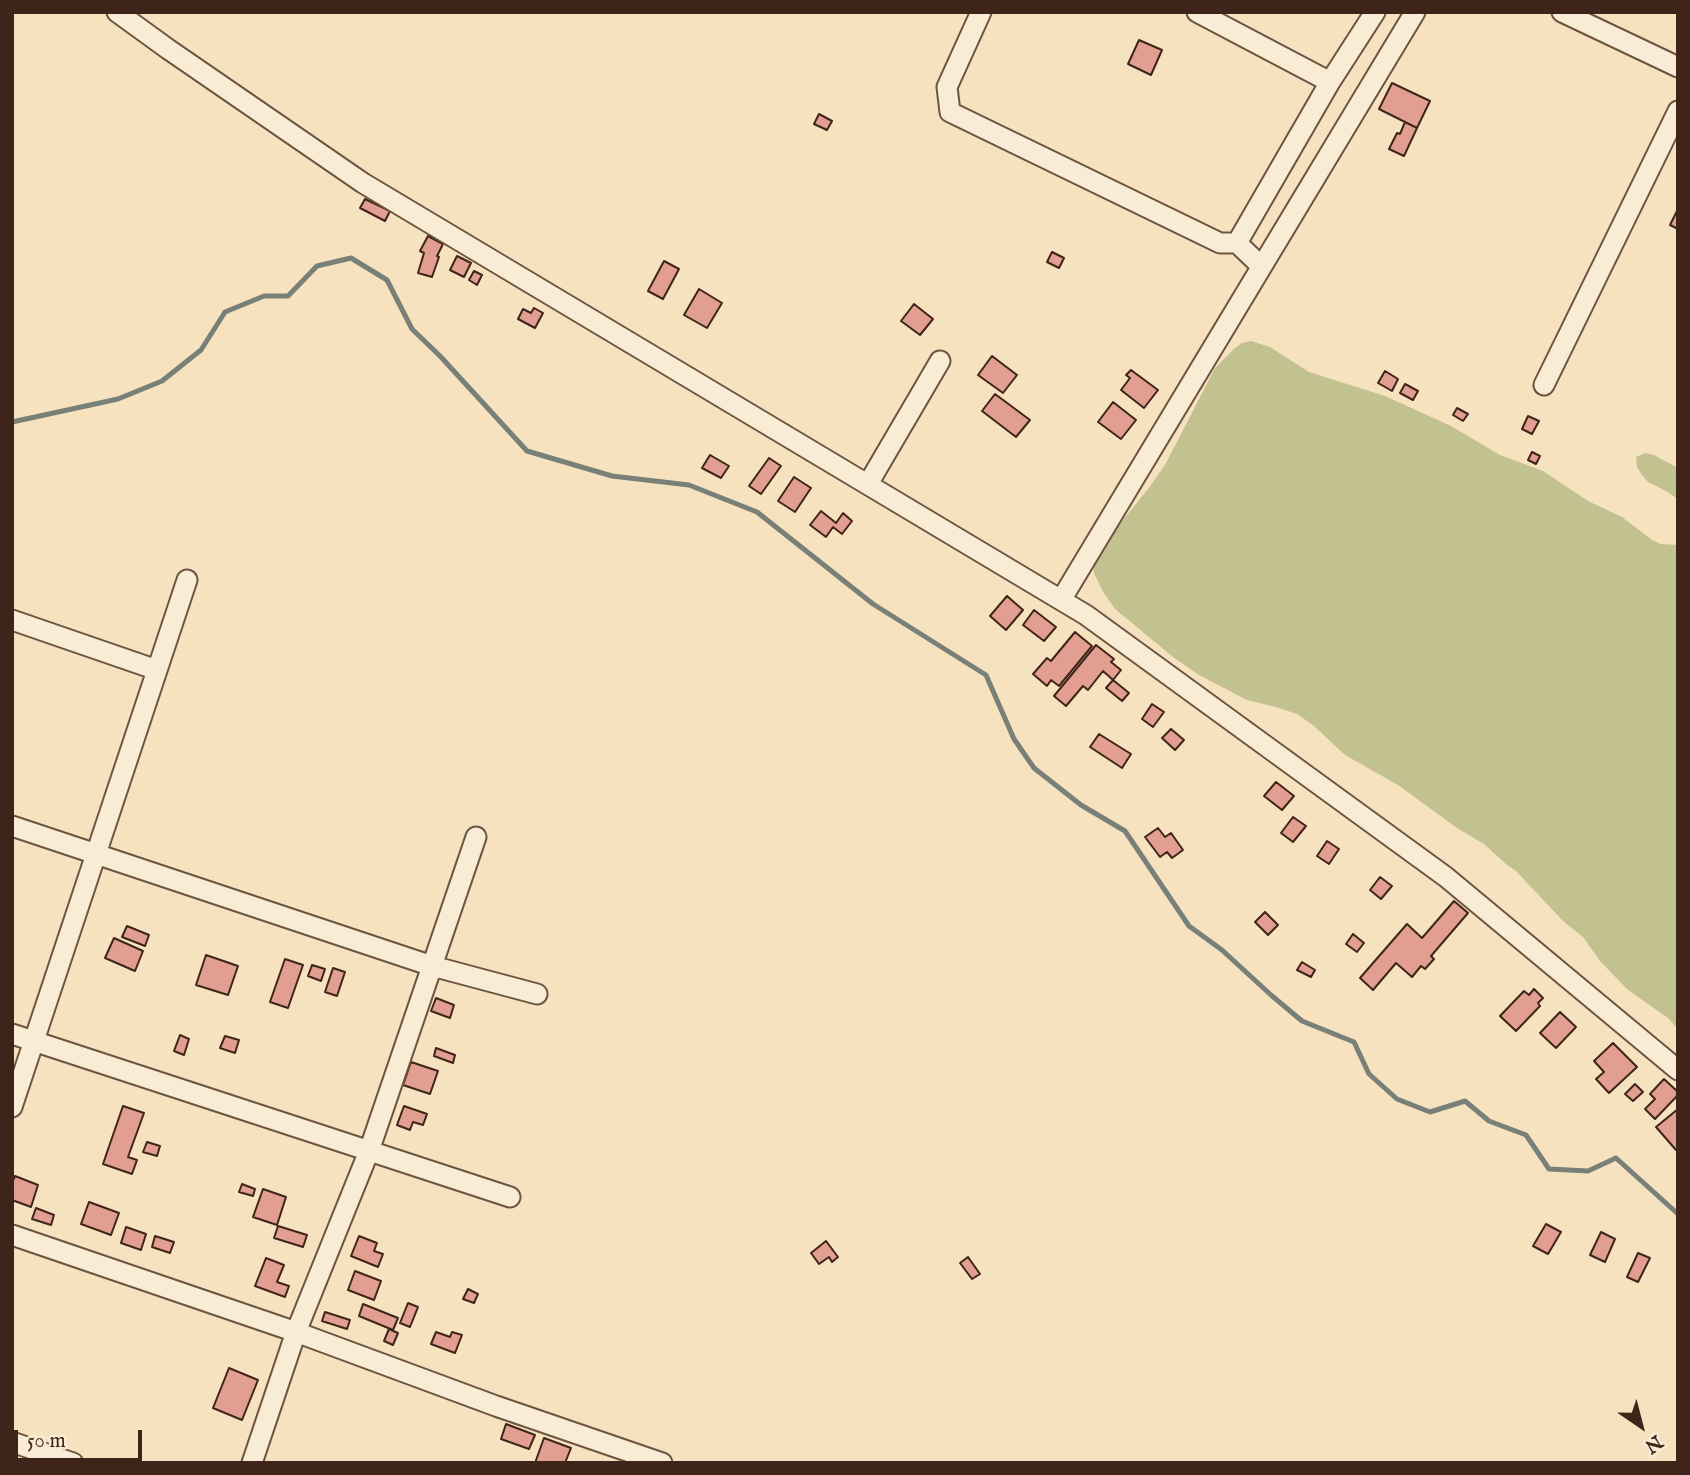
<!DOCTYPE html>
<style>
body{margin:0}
#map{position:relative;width:1690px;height:1475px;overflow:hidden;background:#f6e2bf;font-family:"IM FELL English",serif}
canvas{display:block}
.frame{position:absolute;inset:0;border:14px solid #3f2519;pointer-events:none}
.north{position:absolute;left:1606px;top:1391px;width:70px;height:70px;-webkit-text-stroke:5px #f9ecd5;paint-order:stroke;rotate:145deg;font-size:19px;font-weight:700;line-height:28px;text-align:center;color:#3f2519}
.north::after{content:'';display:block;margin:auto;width:24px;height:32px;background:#3f2519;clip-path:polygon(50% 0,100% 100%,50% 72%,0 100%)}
.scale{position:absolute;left:14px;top:1430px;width:128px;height:32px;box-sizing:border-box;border:4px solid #3f2519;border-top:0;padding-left:9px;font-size:21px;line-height:24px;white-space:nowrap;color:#3f2519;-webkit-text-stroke:5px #f9ecd5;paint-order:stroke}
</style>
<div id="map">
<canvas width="1690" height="1475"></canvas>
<div class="frame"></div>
<div class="north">N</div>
<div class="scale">50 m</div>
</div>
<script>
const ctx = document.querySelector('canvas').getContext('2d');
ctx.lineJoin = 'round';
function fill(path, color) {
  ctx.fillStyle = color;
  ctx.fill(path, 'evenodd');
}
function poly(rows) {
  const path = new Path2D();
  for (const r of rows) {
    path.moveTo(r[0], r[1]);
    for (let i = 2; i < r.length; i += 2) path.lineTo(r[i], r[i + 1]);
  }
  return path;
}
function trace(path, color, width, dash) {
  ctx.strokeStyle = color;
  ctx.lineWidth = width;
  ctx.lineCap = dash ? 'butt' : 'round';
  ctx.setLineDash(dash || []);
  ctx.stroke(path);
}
const green = poly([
 [1251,341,1270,347,1309,372,1385,396,1451,426,1500,455,1543,471,1588,501,1622,517,1652,540,1661,544,1678,545,1678,1029,1668,1018,1628,990,1600,961,1583,937,1563,921,1516,871,1507,865,1484,844,1457,828,1398,785,1345,755,1314,726,1297,714,1279,708,1247,700,1199,675,1173,657,1115,609,1103,592,1094,573,1093,564,1101,547,1148,489,1165,465,1215,368,1235,348,1242,343],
 [1645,453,1654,455,1678,468,1678,499,1666,491,1648,482,1642,475,1637,467,1636,457]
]);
const stream = poly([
 [12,422,118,399,162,381,201,350,225,312,264,296,288,296,317,266,351,258,387,280,412,329,440,356,527,451,612,476,689,485,757,512,873,604,986,675,1014,739,1034,768,1081,805,1125,831,1189,926,1222,950,1271,995,1302,1021,1354,1042,1369,1074,1397,1099,1430,1112,1465,1101,1489,1121,1526,1135,1549,1169,1588,1171,1616,1158,1678,1214]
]);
const building = poly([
 [1139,40,1162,50,1151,75,1128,64,1139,40],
 [1392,83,1430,101,1417,128,1379,109,1392,83],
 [819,114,832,121,827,130,814,124,819,114],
 [1405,122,1417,128,1404,156,1389,149,1397,133,1400,134,1405,122],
 [365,199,390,211,385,221,360,208,365,199],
 [1678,209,1678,229,1670,225,1678,209],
 [428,236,443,244,437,256,439,257,432,277,418,273,424,253,420,251,428,236],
 [1052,252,1064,258,1059,268,1047,262,1052,252],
 [457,256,471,263,464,277,450,270,457,256],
 [664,261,679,269,663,299,648,291,664,261],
 [474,271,482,275,477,285,469,280,474,271],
 [699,289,722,303,707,328,684,315,699,289],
 [914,304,933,319,920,335,901,321,914,304],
 [534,308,543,313,535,328,518,319,523,309,531,313,534,308],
 [992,356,1017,375,1003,393,978,375,992,356],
 [1131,370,1158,390,1144,408,1121,390,1130,378,1126,375,1131,370],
 [1385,371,1398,379,1392,391,1378,383,1385,371],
 [1405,384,1418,391,1413,400,1400,393,1405,384],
 [995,394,1030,420,1016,437,982,411,995,394],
 [1113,402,1136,420,1121,439,1098,422,1113,402],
 [1457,408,1468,414,1463,421,1453,415,1457,408],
 [1528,416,1539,421,1532,434,1522,429,1528,416],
 [1532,452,1540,456,1536,464,1528,460,1532,452],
 [710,455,729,466,721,478,702,468,710,455],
 [769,458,781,466,761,494,749,486,769,458],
 [794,477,811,488,795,512,778,501,794,477],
 [821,511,836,523,843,513,852,521,842,534,833,527,826,537,810,525,821,511],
 [1007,596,1023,610,1006,630,990,616,1007,596],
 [1034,610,1056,627,1044,641,1023,625,1034,610],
 [1075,632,1092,646,1059,686,1051,680,1047,686,1033,674,1047,658,1051,661,1075,632],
 [1096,645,1114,659,1111,662,1121,670,1113,680,1103,671,1088,690,1083,686,1066,706,1054,696,1096,645],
 [1113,680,1129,693,1122,701,1106,688,1113,680],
 [1152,704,1164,712,1153,727,1142,719,1152,704],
 [1171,729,1184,740,1175,750,1162,738,1171,729],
 [1099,734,1131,754,1122,768,1090,747,1099,734],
 [1276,782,1294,796,1282,810,1264,796,1276,782],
 [1293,817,1306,826,1293,842,1281,833,1293,817],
 [1158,828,1165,837,1171,833,1183,850,1172,858,1167,852,1160,857,1145,837,1158,828],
 [1327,841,1339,849,1329,864,1317,856,1327,841],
 [1380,877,1392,886,1381,899,1370,890,1380,877],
 [1454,901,1468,913,1431,956,1434,959,1425,969,1421,966,1412,977,1396,963,1373,990,1360,978,1407,924,1422,938,1454,901],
 [1265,912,1278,925,1268,935,1255,922,1265,912],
 [127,926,149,935,145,946,122,937,127,926],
 [1353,934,1364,943,1357,952,1346,944,1353,934],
 [114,938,143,951,135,971,105,958,114,938],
 [206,955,238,966,228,995,196,985,206,955],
 [285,959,303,965,288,1008,270,1002,285,959],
 [1302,962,1315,970,1311,977,1297,970,1302,962],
 [312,965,325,969,321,981,308,976,312,965],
 [333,968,345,972,337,996,325,992,333,968],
 [1534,989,1543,998,1538,1003,1540,1006,1516,1031,1500,1016,1524,991,1529,995,1534,989],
 [436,998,454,1005,450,1018,431,1011,436,998],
 [1560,1012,1576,1027,1556,1048,1540,1033,1560,1012],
 [180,1035,189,1039,184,1055,174,1051,180,1035],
 [225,1036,239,1040,235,1053,220,1048,225,1036],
 [1613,1043,1637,1067,1609,1093,1596,1079,1604,1072,1594,1061,1613,1043],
 [436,1048,455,1055,453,1063,434,1056,436,1048],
 [411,1062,438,1071,430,1094,403,1085,411,1062],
 [1664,1079,1678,1092,1678,1095,1655,1119,1645,1109,1655,1099,1650,1094,1664,1079],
 [1635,1084,1643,1092,1633,1101,1625,1094,1635,1084],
 [123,1106,144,1113,128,1157,137,1160,132,1174,103,1164,123,1106],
 [404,1106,427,1114,423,1125,413,1122,410,1130,397,1125,404,1106],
 [1678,1109,1678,1148,1676,1150,1656,1127,1678,1109],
 [147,1142,160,1146,157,1156,143,1152,147,1142],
 [15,1176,38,1185,31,1207,12,1200,12,1183,15,1176],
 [242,1184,255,1189,253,1196,239,1192,242,1184],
 [263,1189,286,1197,277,1225,253,1217,263,1189],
 [89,1202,119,1213,111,1235,81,1224,89,1202],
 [36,1208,54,1215,51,1225,32,1219,36,1208],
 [1546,1224,1561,1232,1548,1254,1533,1246,1546,1224],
 [278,1226,307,1235,303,1247,274,1238,278,1226],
 [126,1227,146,1234,141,1250,121,1243,126,1227],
 [1601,1232,1615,1239,1605,1262,1590,1255,1601,1232],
 [155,1236,174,1242,170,1253,152,1247,155,1236],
 [359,1236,377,1243,374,1251,383,1254,378,1267,351,1256,359,1236],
 [826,1241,838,1257,832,1262,829,1257,819,1264,811,1253,826,1241],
 [1638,1253,1650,1258,1638,1282,1627,1277,1638,1253],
 [968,1257,980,1274,972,1279,960,1263,968,1257],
 [266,1258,284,1265,277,1282,289,1286,285,1297,255,1286,266,1258],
 [355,1271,381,1281,374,1300,348,1290,355,1271],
 [468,1289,478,1294,474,1303,463,1299,468,1289],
 [408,1303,418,1307,410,1327,400,1323,408,1303],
 [363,1304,398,1318,393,1330,359,1316,363,1304],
 [325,1312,350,1320,347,1329,322,1321,325,1312],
 [389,1329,398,1333,393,1345,384,1341,389,1329],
 [436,1332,450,1337,452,1332,462,1335,455,1353,431,1344,436,1332],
 [229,1368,258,1380,242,1420,213,1408,229,1368],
 [506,1424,535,1435,529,1449,501,1439,506,1424],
 [544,1438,571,1448,565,1463,535,1463,544,1438]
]);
const street = poly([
 [117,12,168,49,363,183,1086,615,1446,877,1678,1070],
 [981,12,947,87,950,112,1220,243,1237,243,1261,266],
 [1197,12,1330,82],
 [1562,12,1678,67],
 [1237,243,1330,82,1375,12],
 [1544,385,1678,111],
 [868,484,940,361],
 [1061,600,1415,12],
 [12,620,157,670],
 [12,826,432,966,537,994],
 [12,1034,510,1197],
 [12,1107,187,580],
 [12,1235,296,1332,496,1406,662,1463],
 [12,1442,73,1463],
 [252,1463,296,1332,369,1151,476,837]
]);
fill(green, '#c1c28f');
trace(stream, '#788078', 5);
fill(building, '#e29f91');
trace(building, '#3f2519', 2);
trace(street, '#6d5442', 23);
trace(street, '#f9ecd5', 19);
</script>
